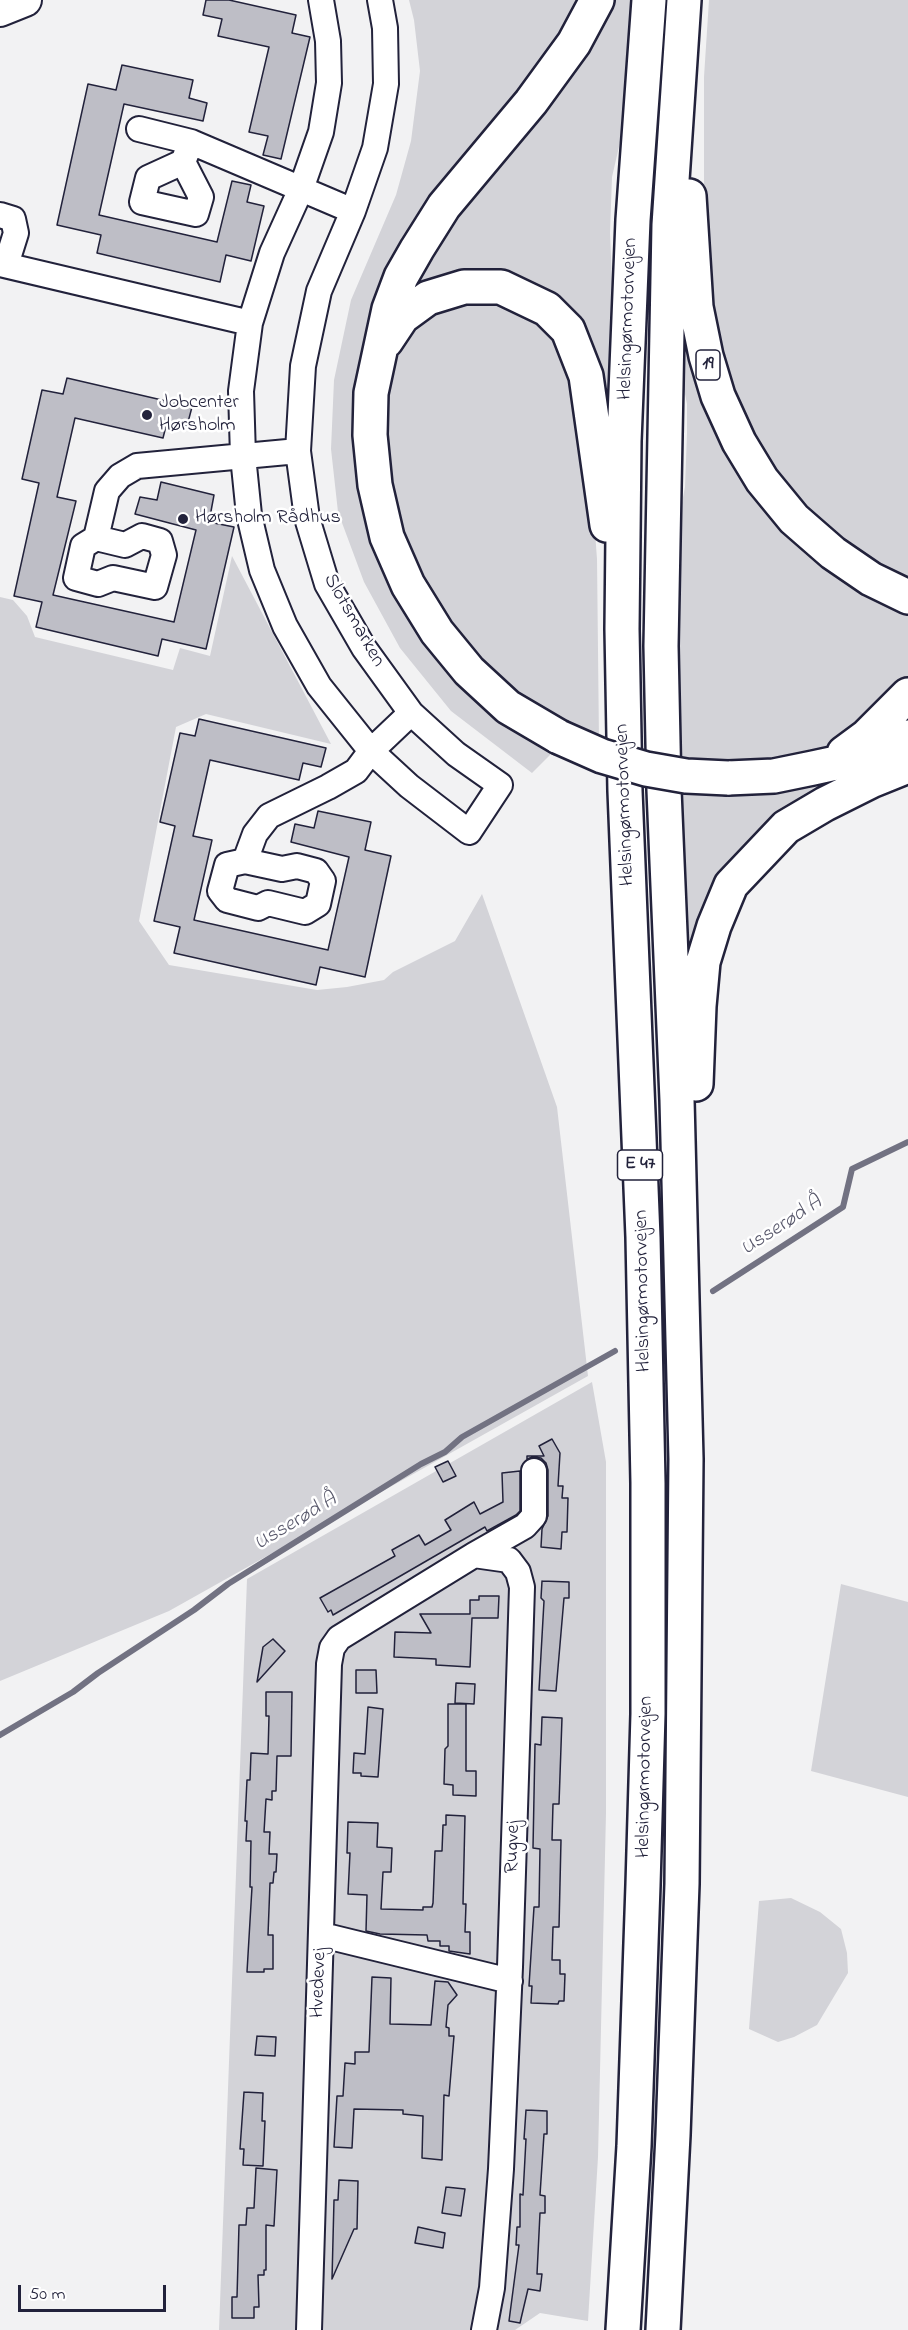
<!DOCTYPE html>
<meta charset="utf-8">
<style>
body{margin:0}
#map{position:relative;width:908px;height:2330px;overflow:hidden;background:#f2f2f3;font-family:"Indie Flower",sans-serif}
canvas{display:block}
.scale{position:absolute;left:18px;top:2285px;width:148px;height:27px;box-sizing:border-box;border:3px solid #22223b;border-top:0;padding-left:8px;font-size:18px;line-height:21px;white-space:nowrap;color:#22223b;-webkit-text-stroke:4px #fff;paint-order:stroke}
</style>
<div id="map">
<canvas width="908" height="2330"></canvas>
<div class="scale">50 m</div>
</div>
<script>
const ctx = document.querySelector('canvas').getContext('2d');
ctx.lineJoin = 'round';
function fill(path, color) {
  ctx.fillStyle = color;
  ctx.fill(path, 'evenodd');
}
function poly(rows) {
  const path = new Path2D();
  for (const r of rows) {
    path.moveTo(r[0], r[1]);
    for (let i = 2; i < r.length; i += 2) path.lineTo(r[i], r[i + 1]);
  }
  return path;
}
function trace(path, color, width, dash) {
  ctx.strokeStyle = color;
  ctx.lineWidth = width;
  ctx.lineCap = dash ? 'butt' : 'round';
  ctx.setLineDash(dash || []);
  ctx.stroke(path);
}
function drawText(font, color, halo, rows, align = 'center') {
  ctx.font = font + ' "Indie Flower",sans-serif';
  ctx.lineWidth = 5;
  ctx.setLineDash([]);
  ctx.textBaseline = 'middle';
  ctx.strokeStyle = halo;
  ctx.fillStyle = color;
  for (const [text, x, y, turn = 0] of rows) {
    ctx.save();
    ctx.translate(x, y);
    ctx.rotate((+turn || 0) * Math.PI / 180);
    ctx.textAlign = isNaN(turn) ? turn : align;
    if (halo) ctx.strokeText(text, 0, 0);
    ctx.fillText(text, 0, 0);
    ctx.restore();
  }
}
const green = poly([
 [409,0,581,0,552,55,447,182,356,456,485,705,520,734,552,753,532,773,451,711,400,648,364,582,338,512,331,449,334,380,351,300,396,195,411,141,420,71,414,20],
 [610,0,634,0,627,112,612,177,610,233,614,330,609,465,548,292,522,277,506,272,408,299,428,249],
 [709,0,908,0,908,582,864,558,806,510,764,456,740,405,723,358,713,314,704,197,704,77],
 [682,289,725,441,908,609,908,684,834,745,785,758,750,763,675,759,680,513,685,487,687,433,687,404,682,379],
 [467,295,528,310,564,348,592,492,597,559,599,742,512,692,477,659,419,581,390,499,382,424,394,359,422,317],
 [232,556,331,744,206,714,176,727,139,921,169,965,317,990,347,987,384,980,393,972,455,941,482,894,557,1107,588,1376,169,1611,0,1681,0,597,13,600,27,616,35,637,173,670,180,648,210,656],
 [908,747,762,834,688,1028,677,793,705,795,761,793],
 [592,1382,606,1462,606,1813,598,2157,588,2321,540,2313,515,2330,219,2330,247,1579],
 [841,1584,908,1602,908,1797,811,1771],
 [791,1898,820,1912,841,1929,847,1953,848,1973,817,2025,794,2037,778,2042,749,2029,759,1901]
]);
const stream = poly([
 [713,1291,843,1207,852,1169,908,1142],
 [0,1735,73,1692,98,1673,194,1610,228,1584,421,1464,445,1452,462,1437,615,1351]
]);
const building = poly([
 [206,0,229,0,296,15,292,33,310,37,281,159,263,155,268,136,249,132,269,47,218,36,222,19,203,15,206,0],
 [122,65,193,80,189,98,207,103,203,121,124,104,99,215,217,242,232,181,251,185,247,202,264,206,251,261,226,255,220,282,97,253,101,235,57,225,88,84,116,90,122,65],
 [67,378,192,407,187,426,167,422,163,438,75,418,57,497,76,501,53,595,174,622,196,530,135,514,140,497,157,500,161,482,214,495,209,522,234,527,206,649,162,639,158,656,36,627,42,602,14,596,39,483,22,479,42,390,63,394,67,378],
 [199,719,326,748,321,767,303,763,299,780,210,760,193,836,212,840,194,920,328,950,349,857,291,842,295,824,314,828,318,811,371,822,365,850,391,856,365,977,320,967,316,985,174,953,180,927,154,921,175,826,160,822,180,733,195,736,199,719],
 [552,1439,560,1453,558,1486,563,1486,562,1498,568,1498,567,1532,562,1532,561,1549,541,1547,542,1529,548,1516,548,1470,546,1463,541,1458,533,1457,527,1459,527,1456,544,1456,539,1446,552,1439],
 [448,1461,456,1476,443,1482,435,1467,448,1461],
 [520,1471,520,1511,516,1515,487,1531,485,1527,333,1615,331,1610,328,1612,320,1598,395,1556,392,1550,419,1535,425,1545,451,1530,445,1520,474,1502,480,1514,503,1502,502,1473,520,1471],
 [542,1581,569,1582,569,1598,564,1598,556,1691,539,1690,544,1601,541,1598,542,1581],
 [479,1596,499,1596,498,1618,472,1618,470,1667,436,1665,436,1659,394,1657,395,1632,431,1633,420,1614,470,1614,470,1600,479,1600,479,1596],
 [273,1639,285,1651,257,1682,263,1647,273,1639],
 [356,1670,376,1670,377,1693,356,1693,356,1670],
 [456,1683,475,1684,474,1704,455,1703,456,1683],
 [266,1692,292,1692,291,1756,277,1756,276,1791,272,1791,272,1800,266,1799,264,1832,270,1832,269,1854,277,1854,276,1872,274,1872,273,1883,270,1883,268,1935,273,1935,273,1969,264,1969,264,1972,247,1972,252,1887,250,1887,251,1841,246,1841,247,1821,245,1821,247,1780,250,1780,251,1753,268,1754,269,1716,266,1716,266,1692],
 [448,1704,466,1704,466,1771,476,1771,476,1796,453,1795,453,1785,444,1784,445,1749,448,1746,448,1704],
 [368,1707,383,1709,378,1777,361,1776,361,1773,353,1773,354,1753,365,1754,368,1707],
 [542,1717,562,1718,559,1804,553,1804,552,1840,561,1840,559,1927,553,1927,552,1960,560,1960,560,1974,565,1974,564,2001,559,2001,558,2004,531,2003,532,1986,529,1986,534,1907,539,1907,540,1849,533,1848,535,1744,541,1745,542,1717],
 [446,1815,465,1816,463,1904,466,1904,465,1932,470,1932,470,1954,449,1951,449,1946,440,1946,440,1941,428,1941,427,1935,380,1934,366,1931,367,1895,348,1894,350,1853,347,1853,348,1822,378,1823,377,1847,392,1848,391,1872,383,1872,381,1909,423,1910,423,1907,432,1907,433,1903,435,1851,442,1851,443,1825,446,1825,446,1815],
 [372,1977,391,1978,390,2024,431,2025,435,1981,448,1982,457,1995,448,2005,446,2027,449,2028,449,2036,454,2036,449,2096,444,2095,442,2160,422,2158,423,2116,403,2114,403,2110,354,2109,352,2148,334,2147,337,2096,343,2096,345,2063,355,2064,355,2052,369,2052,372,1977],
 [257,2036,276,2037,275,2056,255,2055,257,2036],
 [244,2092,263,2093,262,2121,265,2121,263,2166,243,2165,244,2149,240,2149,244,2092],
 [526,2110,547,2111,547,2134,544,2134,540,2195,545,2196,545,2213,540,2213,537,2274,542,2274,540,2291,528,2289,520,2323,509,2321,519,2245,516,2245,517,2227,520,2227,520,2194,523,2195,526,2139,524,2139,526,2110],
 [256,2168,277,2170,274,2226,266,2225,266,2270,264,2270,264,2275,258,2275,259,2307,254,2307,254,2318,232,2318,232,2297,237,2297,239,2225,246,2225,247,2208,254,2208,256,2168],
 [339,2180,358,2181,357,2229,354,2229,332,2279,334,2200,338,2200,339,2180],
 [446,2187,465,2189,461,2216,442,2213,446,2187],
 [418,2227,445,2233,443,2248,415,2243,418,2227]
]);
const minor = poly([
 [321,0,328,41,329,83,321,132,301,189,272,253,250,323,241,391,243,456,249,515,262,570,285,626,319,686,371,751,409,786,469,832,500,785,456,754,411,713,364,648,327,584,307,518,298,451,303,366,319,291,353,211,375,148,386,84,385,28,380,0],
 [139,129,191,142,353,211],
 [183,162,201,197,196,214,142,202,148,178,183,162,191,142],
 [0,215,13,219,16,233,6,265],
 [0,264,250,323],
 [96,538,83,546,76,578,98,584,113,578,155,587,164,555,160,541,142,536,125,545,96,538,107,491,120,476,137,466,298,451],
 [245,861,227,865,220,891,227,900,258,908,268,903,305,912,318,904,323,881,316,871,297,866,282,869,245,861,255,834,269,816,328,787,356,771,371,751,411,713],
 [474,1555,525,1526,534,1516,534,1471],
 [322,1935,510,1981],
 [309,2330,329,1664,332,1648,339,1638,474,1555,509,1560,518,1572,522,1587,510,1967,501,2169,492,2288,484,2330]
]);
const major = poly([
 [0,10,25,0]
]);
const highway = poly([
 [689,196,696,307,706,356,718,396,739,442,762,480,794,519,833,553,871,579,908,597],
 [386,341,402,317,428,298,464,287,501,287,547,309,568,330,586,376,607,525],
 [559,737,508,707,469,671,437,632,408,585,387,537,375,485,370,435,371,393,389,309,401,277,417,249,444,206,531,102,574,43,597,0],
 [844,753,867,736,908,695],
 [728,778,774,776,813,768,859,758,908,737],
 [696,1084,699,1006,703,962,714,926,731,885,786,827,825,804,871,781,908,766],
 [623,2330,634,2146,643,1885,648,1714,648,1483,643,1237,625,791,622,629,624,441,633,220,649,0],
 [663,2330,673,2135,682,1884,686,1459,677,1100,664,790,661,646,669,225,684,0]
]);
const highwayBridge = poly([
 [559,737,602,756,646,769,686,776,728,778]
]);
const markers = [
 [147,415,6,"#22223b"],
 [183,519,6,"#22223b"]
];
const shields = [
 [708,365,24],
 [640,1165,45]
];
const shieldNames = [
 ["19",708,365],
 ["E 47",640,1165]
];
const streetNames = [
 ["Helsingørmotorvejen",629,319,-88],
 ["Slotsmarken",353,621,60],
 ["Helsingørmotorvejen",626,805,-92],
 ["Helsingørmotorvejen",644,1291,-91],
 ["Helsingørmotorvejen",646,1777,-89],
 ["Rugvej",514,1847,-88],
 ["Hvedevej",320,1983,-88]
];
const poiNames = [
 ["Jobcenter",159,404],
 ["Hørsholm",159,427],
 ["Hørsholm Rådhus",195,519]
];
const waterNames = [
 ["Usserød Å",782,1227,-33],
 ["Usserød Å",296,1523,-31]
];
fill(green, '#d3d3d8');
trace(stream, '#727282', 6);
fill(building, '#bebec6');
trace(building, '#22223b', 1.5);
trace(minor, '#22223b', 28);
trace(major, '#22223b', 36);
trace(highway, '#22223b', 38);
trace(minor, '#fff', 24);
trace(major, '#fff', 32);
trace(highway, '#fff', 33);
trace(highwayBridge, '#22223b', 38, []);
trace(highwayBridge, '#fff', 33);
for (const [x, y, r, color] of markers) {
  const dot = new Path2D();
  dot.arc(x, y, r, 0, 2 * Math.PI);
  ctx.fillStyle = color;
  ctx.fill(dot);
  trace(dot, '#fff', 2);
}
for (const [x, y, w] of shields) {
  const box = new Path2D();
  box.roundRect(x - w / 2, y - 15, w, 30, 4.5);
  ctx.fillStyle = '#fff';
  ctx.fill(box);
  trace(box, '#22223b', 1.5);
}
drawText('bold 18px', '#22223b', null, shieldNames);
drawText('20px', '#22223b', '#fff', streetNames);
drawText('20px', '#22223b', '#fff', poiNames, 'left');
drawText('italic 21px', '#58586b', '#fff', waterNames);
</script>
